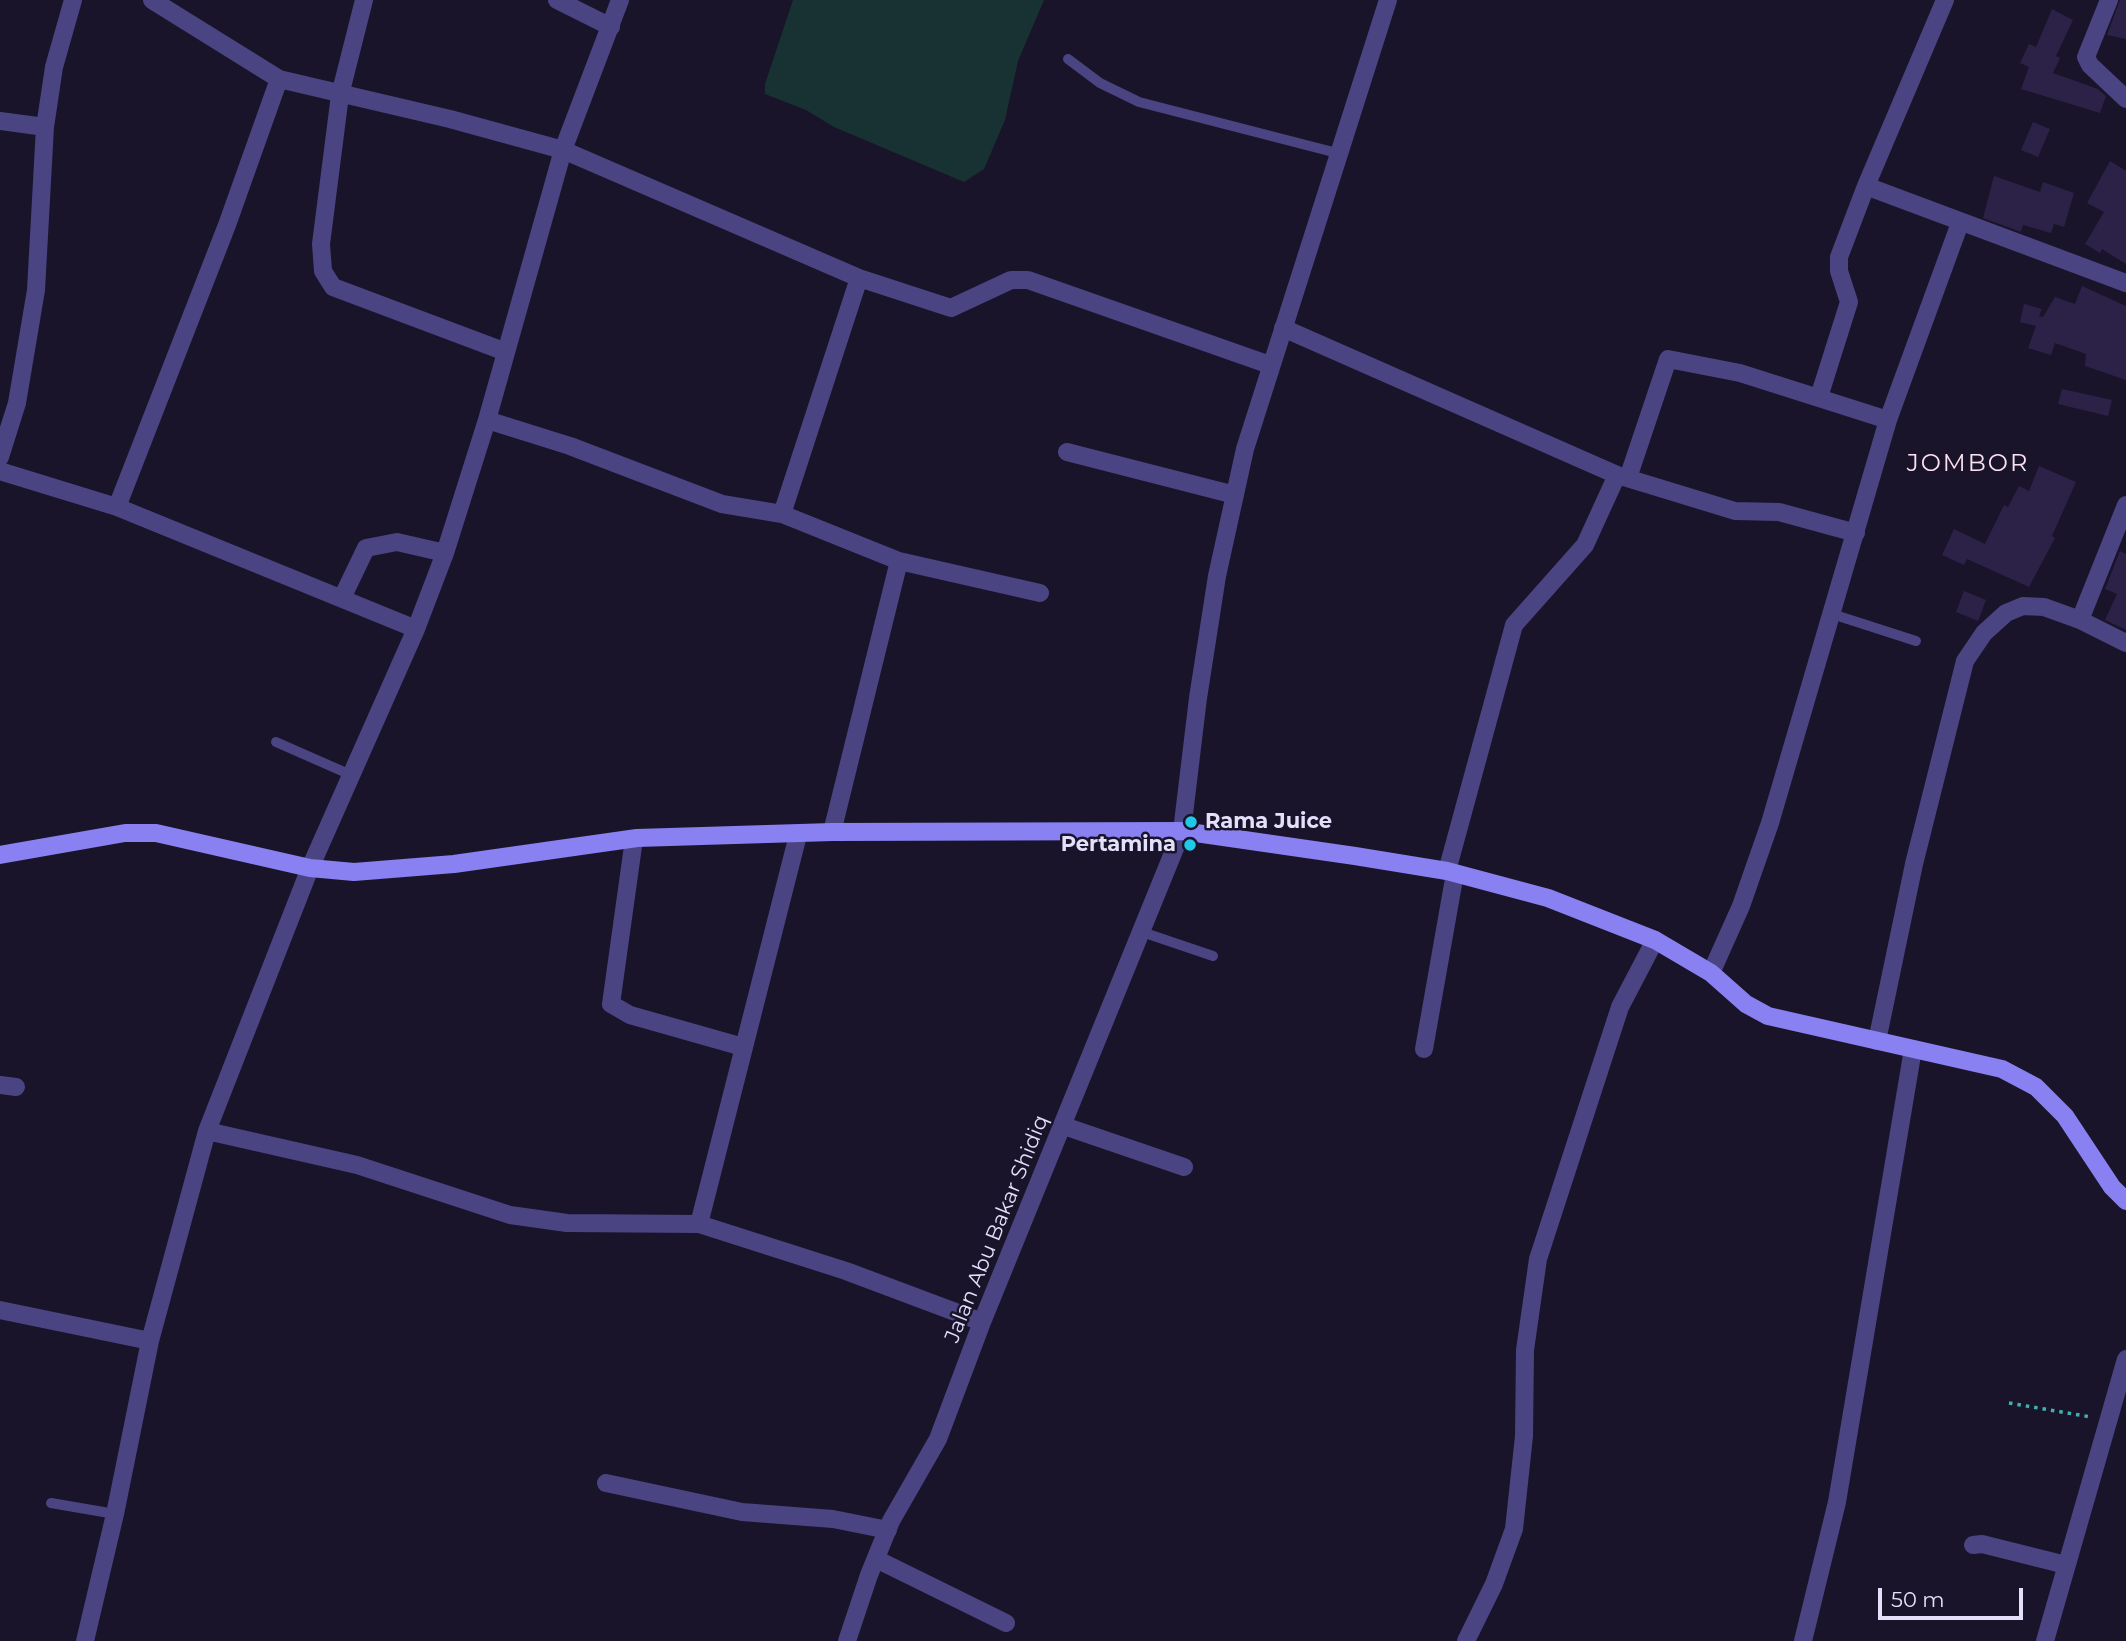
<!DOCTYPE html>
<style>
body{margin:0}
#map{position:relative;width:2126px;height:1641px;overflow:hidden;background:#191429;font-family:Montserrat,sans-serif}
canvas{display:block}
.scale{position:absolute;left:1878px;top:1588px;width:145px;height:32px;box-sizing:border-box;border:4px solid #e4e0fc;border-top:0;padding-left:9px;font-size:21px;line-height:24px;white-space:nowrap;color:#e4e0fc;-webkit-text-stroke:5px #191429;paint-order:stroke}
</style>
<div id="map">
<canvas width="2126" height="1641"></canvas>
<div class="scale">50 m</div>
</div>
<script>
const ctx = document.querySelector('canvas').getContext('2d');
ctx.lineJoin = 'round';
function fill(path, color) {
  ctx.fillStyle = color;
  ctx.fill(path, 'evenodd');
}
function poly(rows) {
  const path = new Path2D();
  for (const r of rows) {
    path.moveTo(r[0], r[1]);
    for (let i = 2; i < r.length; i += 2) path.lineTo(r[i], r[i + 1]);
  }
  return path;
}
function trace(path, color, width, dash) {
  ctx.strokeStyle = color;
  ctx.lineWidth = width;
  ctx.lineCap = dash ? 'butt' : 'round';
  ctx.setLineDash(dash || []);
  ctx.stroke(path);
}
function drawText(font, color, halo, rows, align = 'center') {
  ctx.font = font + ' Montserrat,sans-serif';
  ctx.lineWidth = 5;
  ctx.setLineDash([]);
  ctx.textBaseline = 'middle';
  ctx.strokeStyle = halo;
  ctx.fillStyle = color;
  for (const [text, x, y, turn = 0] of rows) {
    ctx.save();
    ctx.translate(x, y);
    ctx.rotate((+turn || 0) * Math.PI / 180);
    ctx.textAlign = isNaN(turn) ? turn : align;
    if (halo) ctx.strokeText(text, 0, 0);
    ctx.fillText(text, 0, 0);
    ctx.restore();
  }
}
const green = poly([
 [793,0,1044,0,1018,61,1005,120,984,169,964,182,834,127,806,110,765,94,765,84]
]);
const building = poly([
 [2120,0,2126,0,2126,39,2107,35],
 [2052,9,2073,20,2056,56,2060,58,2053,73,2098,89,2106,96,2100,113,2021,89,2029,67,2020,63,2029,44,2036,47],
 [2033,122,2050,129,2038,157,2021,150],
 [2110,161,2126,171,2126,264,2102,249,2100,253,2085,244,2104,212,2087,203],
 [1994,176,2040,192,2043,182,2074,193,2064,227,2054,224,2051,233,2023,225,2021,232,1983,218],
 [2082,286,2126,306,2126,380,2085,366,2086,354,2055,343,2051,355,2028,348,2036,326,2020,322,2024,304,2042,309,2039,316,2043,317,2055,297,2075,304],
 [2062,389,2112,400,2108,416,2058,404],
 [2039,466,2076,482,2052,536,2055,538,2029,587,1967,559,1964,565,1942,555,1954,529,1985,544,2004,505,2008,507,2019,486,2029,491],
 [2120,551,2126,554,2126,630,2105,620,2117,594,2105,589],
 [1964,591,1986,600,1978,621,1956,612]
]);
const path = poly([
 [2009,1403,2091,1417]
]);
const lane = poly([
 [1068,59,1100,83,1139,102,1337,153],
 [1832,614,1916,641],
 [276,742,351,775],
 [1142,932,1213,956],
 [51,1503,115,1514]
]);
const street = poly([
 [152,0,279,79,450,119,563,150,859,278,782,514,899,561,1040,593],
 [364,0,340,95,321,244,323,271,333,287,506,352],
 [557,0,611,27],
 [1945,0,1866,186,2126,283],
 [2109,0,2086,57,2090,65,2126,99],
 [0,121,45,127],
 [859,278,951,308,1011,280,1028,280,1270,365],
 [1283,328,1617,475,1585,545,1514,625,1447,871],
 [1819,397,1849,302,1839,271,1839,257,1866,186],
 [487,420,570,446,722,504,782,514],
 [1067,452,1235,495],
 [0,457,17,403,36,290,45,127,54,67,73,0],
 [0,471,117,507,416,629],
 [1617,475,1735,511,1779,512,1856,533],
 [1628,478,1668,359,1740,373,1888,420],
 [117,507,227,225,279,79],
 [342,598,366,548,397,542,445,553],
 [2080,620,2126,505],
 [832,832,899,561],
 [798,835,699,1224,846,1271,982,1322],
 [634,839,611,1004,630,1015,743,1047],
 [1711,973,1741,906,1770,823,1888,420,1960,223],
 [1877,1041,1914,864,1965,661,1984,633,2006,613,2023,606,2044,607,2080,620,2126,643],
 [1424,1049,1455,873],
 [0,1085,16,1087],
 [1064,1126,1184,1167],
 [207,1131,357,1165,510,1215,567,1223,699,1224],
 [0,1310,150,1341],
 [606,1483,742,1512,833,1519,888,1530],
 [1973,1545,1982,1544,2066,1565],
 [876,1559,1006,1623],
 [85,1641,115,1514,150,1341,207,1131,310,868,416,629,445,553,487,420,563,150,620,0],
 [847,1641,869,1575,891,1521,938,1439,982,1322,1182,831,1198,698,1217,576,1245,449,1388,0],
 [1466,1641,1494,1584,1514,1529,1524,1436,1525,1350,1538,1259,1620,1007,1655,940],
 [1803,1641,1837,1502,1913,1049],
 [2045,1641,2126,1359]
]);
const secondary = poly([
 [0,855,125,833,156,833,310,868,354,872,454,864,637,838,832,832,1182,831,1355,856,1447,871,1548,898,1655,940,1711,973,1746,1004,1768,1016,2002,1069,2036,1087,2065,1116,2112,1187,2126,1201]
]);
const markers = [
 [1191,822,7,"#20c9e7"],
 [1190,845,7,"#20c9e7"]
];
const poiNames = [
 ["Rama Juice",1205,822],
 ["Pertamina",1176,845,"right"]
];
const streetNames = [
 ["Jalan Abu Bakar Shidiq",997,1229,-68]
];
const quarterNames = [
 ["JOMBOR",1968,464]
];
fill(green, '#183233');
fill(building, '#2c2248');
trace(path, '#3fb1b0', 3.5, [3.5, 5]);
trace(lane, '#4a4483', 10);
trace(street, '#4a4483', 18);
trace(secondary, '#8981f1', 18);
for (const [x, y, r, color] of markers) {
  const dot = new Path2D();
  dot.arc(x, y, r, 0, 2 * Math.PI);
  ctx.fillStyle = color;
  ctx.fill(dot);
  trace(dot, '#191429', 2.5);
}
drawText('bold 21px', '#e4e0fc', '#191429', poiNames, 'left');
drawText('21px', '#e4e0fc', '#191429', streetNames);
ctx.letterSpacing = '2px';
drawText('24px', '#fce1f1', '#191429', quarterNames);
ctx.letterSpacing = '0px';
</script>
